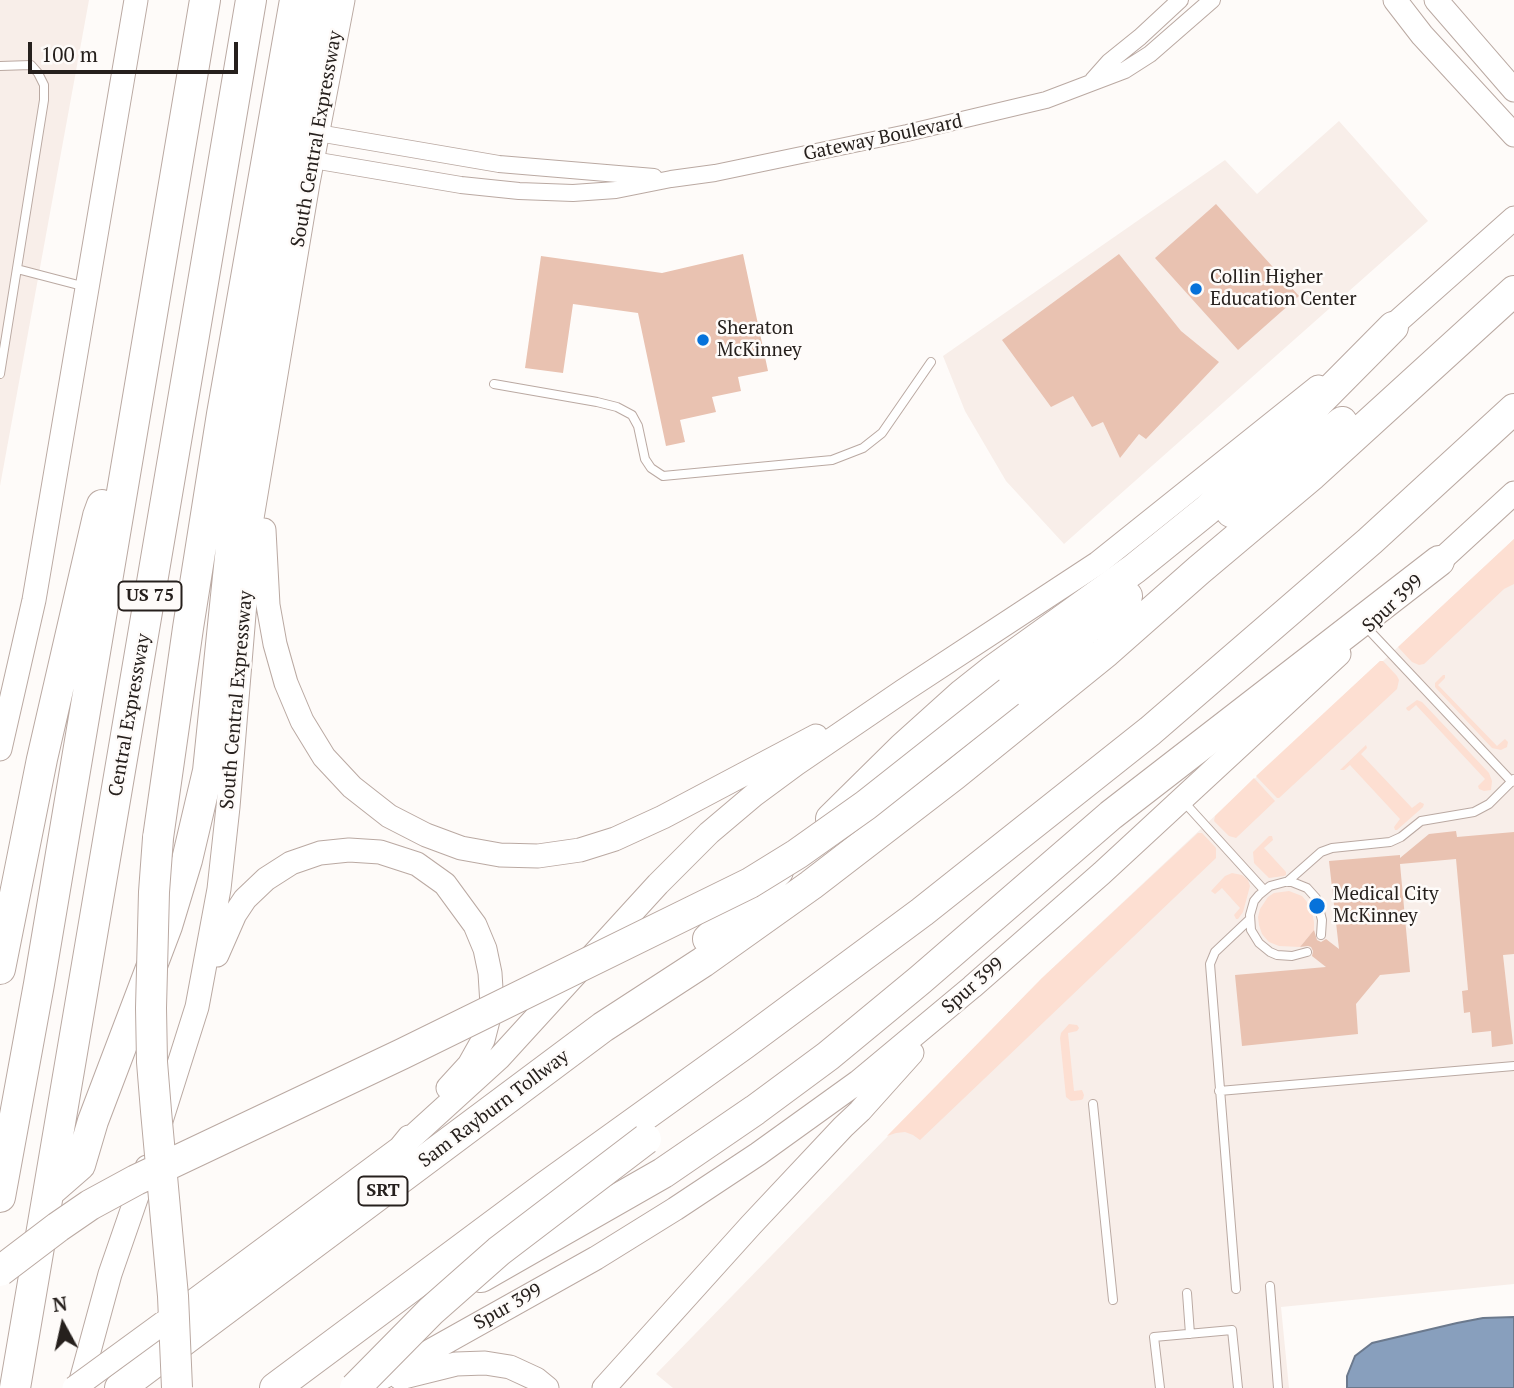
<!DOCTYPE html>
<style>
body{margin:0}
#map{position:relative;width:1514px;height:1388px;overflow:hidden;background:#fefbf9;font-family:"PT Serif",serif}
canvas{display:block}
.north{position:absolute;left:28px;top:1290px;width:70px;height:70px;-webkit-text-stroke:5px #fefbf9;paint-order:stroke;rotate:352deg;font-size:19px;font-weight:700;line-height:28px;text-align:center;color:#26201d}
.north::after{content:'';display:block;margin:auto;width:24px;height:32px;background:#26201d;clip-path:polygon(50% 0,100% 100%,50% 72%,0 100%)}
.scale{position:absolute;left:28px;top:42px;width:210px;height:32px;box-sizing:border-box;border:4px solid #26201d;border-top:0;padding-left:9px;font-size:21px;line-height:24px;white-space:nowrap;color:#26201d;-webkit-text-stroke:5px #fefbf9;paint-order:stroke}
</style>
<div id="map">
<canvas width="1514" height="1388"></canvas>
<div class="north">N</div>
<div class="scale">100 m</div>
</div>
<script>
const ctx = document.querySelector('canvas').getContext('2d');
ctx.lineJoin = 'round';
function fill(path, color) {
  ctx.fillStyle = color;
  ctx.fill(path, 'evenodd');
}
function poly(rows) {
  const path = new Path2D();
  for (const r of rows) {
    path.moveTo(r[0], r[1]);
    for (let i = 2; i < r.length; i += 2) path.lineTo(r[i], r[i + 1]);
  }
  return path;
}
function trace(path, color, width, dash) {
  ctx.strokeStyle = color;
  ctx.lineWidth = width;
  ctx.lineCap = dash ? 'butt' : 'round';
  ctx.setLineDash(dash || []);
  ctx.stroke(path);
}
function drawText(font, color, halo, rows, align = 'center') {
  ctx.font = font + ' "PT Serif",serif';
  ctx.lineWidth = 5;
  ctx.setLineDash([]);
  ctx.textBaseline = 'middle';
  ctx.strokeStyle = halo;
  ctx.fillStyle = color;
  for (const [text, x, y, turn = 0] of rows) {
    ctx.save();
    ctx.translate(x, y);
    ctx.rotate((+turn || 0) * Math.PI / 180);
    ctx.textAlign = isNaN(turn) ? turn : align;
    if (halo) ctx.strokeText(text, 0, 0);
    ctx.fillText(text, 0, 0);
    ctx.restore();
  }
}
const built = poly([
 [0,0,89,0,0,486],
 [1339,121,1428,221,1064,544,1006,481,965,411,943,356,1225,160,1257,194],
 [1514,539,1514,1284,1281,1307,1289,1388,673,1388,656,1374,1042,978,1380,661,1383,661]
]);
const green = poly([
 [1514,539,1514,584,1504,589,1424,664,1419,665,1412,662,1398,647],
 [1380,661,1383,661,1397,676,1399,680,1397,689,1279,798,1277,798,1256,776],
 [1443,675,1445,675,1445,678,1438,685,1497,746,1505,739,1508,742,1507,747,1501,750,1492,748,1435,687,1435,683],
 [1417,700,1422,702,1489,773,1492,781,1491,790,1484,791,1479,789,1478,786,1485,779,1416,705,1409,711,1407,710,1406,708],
 [1366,745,1367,748,1361,754,1412,808,1420,802,1424,804,1423,807,1397,830,1395,830,1394,827,1400,819,1350,765,1344,770,1340,770],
 [1254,778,1275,801,1236,838,1229,836,1214,821,1215,816],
 [1198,833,1202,833,1216,848,1216,858,920,1140,913,1135,905,1132,896,1133,887,1136,1042,978],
 [1269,836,1272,836,1273,840,1264,848,1286,872,1286,875,1284,876,1269,878,1254,863,1253,852],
 [1232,873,1242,875,1248,880,1250,886,1243,912,1238,919,1236,919,1234,915,1240,908,1222,888,1215,894,1211,891,1225,876],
 [1289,891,1302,896,1307,902,1311,908,1314,922,1314,930,1300,947,1279,946,1269,942,1262,934,1259,925,1258,917,1260,909,1268,897,1274,893],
 [1069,1024,1077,1025,1079,1028,1077,1031,1068,1033,1074,1091,1082,1090,1084,1095,1083,1099,1081,1100,1071,1101,1066,1097,1060,1038,1061,1033]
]);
const water = poly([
 [1514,1317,1514,1388,1347,1388,1347,1376,1355,1356,1372,1343,1457,1323,1483,1318,1514,1317]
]);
const building = poly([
 [1216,204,1299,296,1238,350,1155,258],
 [743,254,768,371,738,377,741,391,712,397,716,412,680,420,685,442,666,446,638,313,573,304,563,373,525,368,541,256,662,273],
 [1119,254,1181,331,1219,362,1146,439,1139,434,1120,458,1103,422,1092,427,1073,396,1051,407,1002,340],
 [1456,831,1457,837,1514,832,1514,954,1503,955,1513,1044,1492,1047,1491,1031,1472,1033,1470,1012,1464,1013,1462,991,1468,990,1456,859,1400,864,1410,972,1380,975,1356,1004,1358,1034,1242,1046,1235,975,1326,967,1312,956,1313,951,1311,947,1308,946,1300,947,1314,930,1317,940,1321,942,1326,939,1339,949,1329,861,1400,855,1400,858,1429,834]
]);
const lane = poly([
 [0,66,31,65,38,73,44,85,44,100,0,374],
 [17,269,86,287],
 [494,384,597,402,617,407,632,415,638,426,645,459,651,468,663,476,832,460,863,448,882,433,931,362],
 [1367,628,1512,782],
 [1184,802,1264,890],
 [1287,882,1321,852,1332,848,1390,842,1401,837,1421,821,1474,812,1489,804,1514,779],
 [1307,952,1292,956,1277,955,1270,952,1259,943,1251,930,1250,915,1254,901,1259,895,1270,886,1285,882,1292,882,1307,888,1316,898,1318,904,1322,920,1321,935],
 [1219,1091,1514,1066],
 [1093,1104,1113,1300],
 [1270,1286,1278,1388],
 [1236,1289,1210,964,1215,952,1250,919],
 [1187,1293,1190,1334],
 [1160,1388,1154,1337,1232,1330,1238,1388]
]);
const street = poly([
 [1093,80,1109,62,1140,37,1180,0],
 [318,133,499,164,654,177],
 [313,160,461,185,519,191,573,193,616,190,671,179,715,173,907,133,1046,100,1125,70,1150,54,1212,0]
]);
const secondary = poly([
 [1395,0,1422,35,1514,135],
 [1436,0,1514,90],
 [1380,337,1514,218],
 [264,530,268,605,275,644,286,683,302,721,324,757,352,787,389,816,426,835,461,848,500,855,538,856,580,850,615,839,663,817,816,736],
 [1429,571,1514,493],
 [0,749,34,600,136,0],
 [217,955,235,914,245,899,266,879,291,863,320,853,349,850,380,852,417,864,445,884,475,925,485,949,490,973,492,1005,483,1040,469,1065,448,1088],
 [160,1124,197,1007,219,889,228,807,252,518,308,183,343,0],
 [400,1148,499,1058,658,884,709,833,754,795,796,764,903,691,1098,563,1318,387],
 [164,1323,400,1148,409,1137],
 [400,1378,456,1364,485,1363,510,1367,536,1379,547,1388],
 [79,1388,110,1274,147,1167],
 [364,1388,596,1258,675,1209,758,1154,858,1082,972,987,1102,873,1339,654],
 [604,1388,751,1225,843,1127,860,1111,912,1053]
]);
const highway = poly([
 [1231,512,1342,422],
 [1009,692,1127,596],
 [831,819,903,748,963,694,992,671,1134,569,1207,510,1269,452,1393,327],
 [158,838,188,628,222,414,295,0],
 [708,939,778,871],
 [0,969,42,759,98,516,102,505],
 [49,1192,80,1165,93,1121,167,926,187,860,208,771,237,489,271,266,304,82,323,0],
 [0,1197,39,984,205,0],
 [481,1277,663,1173,755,1110,828,1056,920,980,1111,815,1439,561],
 [15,1388,251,0],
 [120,1388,603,1027,703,962,811,885,954,775,1106,652,1199,570,1312,475,1514,291],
 [275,1388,545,1187,744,1044,922,912,1150,731,1370,541,1514,409]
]);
const secondaryBridge = poly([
 [74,1388,163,1323]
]);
const highwayBridge = poly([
 [158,838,154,892,151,1008,152,1062,156,1111,173,1296,177,1388],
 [0,1271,58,1227,90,1205,136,1180,402,1054,750,883,797,854,866,805,1009,692],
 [355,1388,431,1311,499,1251,646,1139]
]);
const markers = [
 [1196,289,7,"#0772da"],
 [703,340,7,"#0772da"],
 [1317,906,9,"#0772da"]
];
const shields = [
 [150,596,63],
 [383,1191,49]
];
const shieldNames = [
 ["US 75",150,596],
 ["SRT",383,1191]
];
const streetNames = [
 ["Gateway Boulevard",883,138,-12],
 ["South Central Expressway",317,139,-80],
 ["Spur 399",1393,604,-43],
 ["South Central Expressway",237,700,-85],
 ["Central Expressway",130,715,-80],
 ["Spur 399",973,986,-41],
 ["Sam Rayburn Tollway",494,1109,-37],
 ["Spur 399",508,1307,-29]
];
const poiNames = [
 ["Collin Higher",1210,278],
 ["Education Center",1210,300],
 ["Sheraton",717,329],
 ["McKinney",717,351],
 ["Medical City",1333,895],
 ["McKinney",1333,917]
];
fill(built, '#f8eee9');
fill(green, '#fddfd2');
fill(water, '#889fbd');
trace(water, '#6b798d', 2);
fill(building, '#e9c2b1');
trace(lane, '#baa9a2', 10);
trace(street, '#baa9a2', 18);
trace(secondary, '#baa9a2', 25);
trace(highway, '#baa9a2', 32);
trace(lane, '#fff', 8);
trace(street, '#fff', 16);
trace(secondary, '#fff', 23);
trace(highway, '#fff', 30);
trace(secondaryBridge, '#baa9a2', 25, []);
trace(highwayBridge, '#baa9a2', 32, []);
trace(secondaryBridge, '#fff', 23);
trace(highwayBridge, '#fff', 30);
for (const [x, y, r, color] of markers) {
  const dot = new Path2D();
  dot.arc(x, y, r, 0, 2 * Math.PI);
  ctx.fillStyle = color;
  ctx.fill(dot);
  trace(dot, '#fefbf9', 2.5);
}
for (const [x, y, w] of shields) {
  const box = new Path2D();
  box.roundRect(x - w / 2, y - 14.5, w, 29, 5);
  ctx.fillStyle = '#fefbf9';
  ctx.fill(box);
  trace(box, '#26201d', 2);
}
drawText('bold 18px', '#26201d', null, shieldNames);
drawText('19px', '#26201d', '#fefbf9', streetNames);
drawText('19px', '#26201d', '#fefbf9', poiNames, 'left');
</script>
